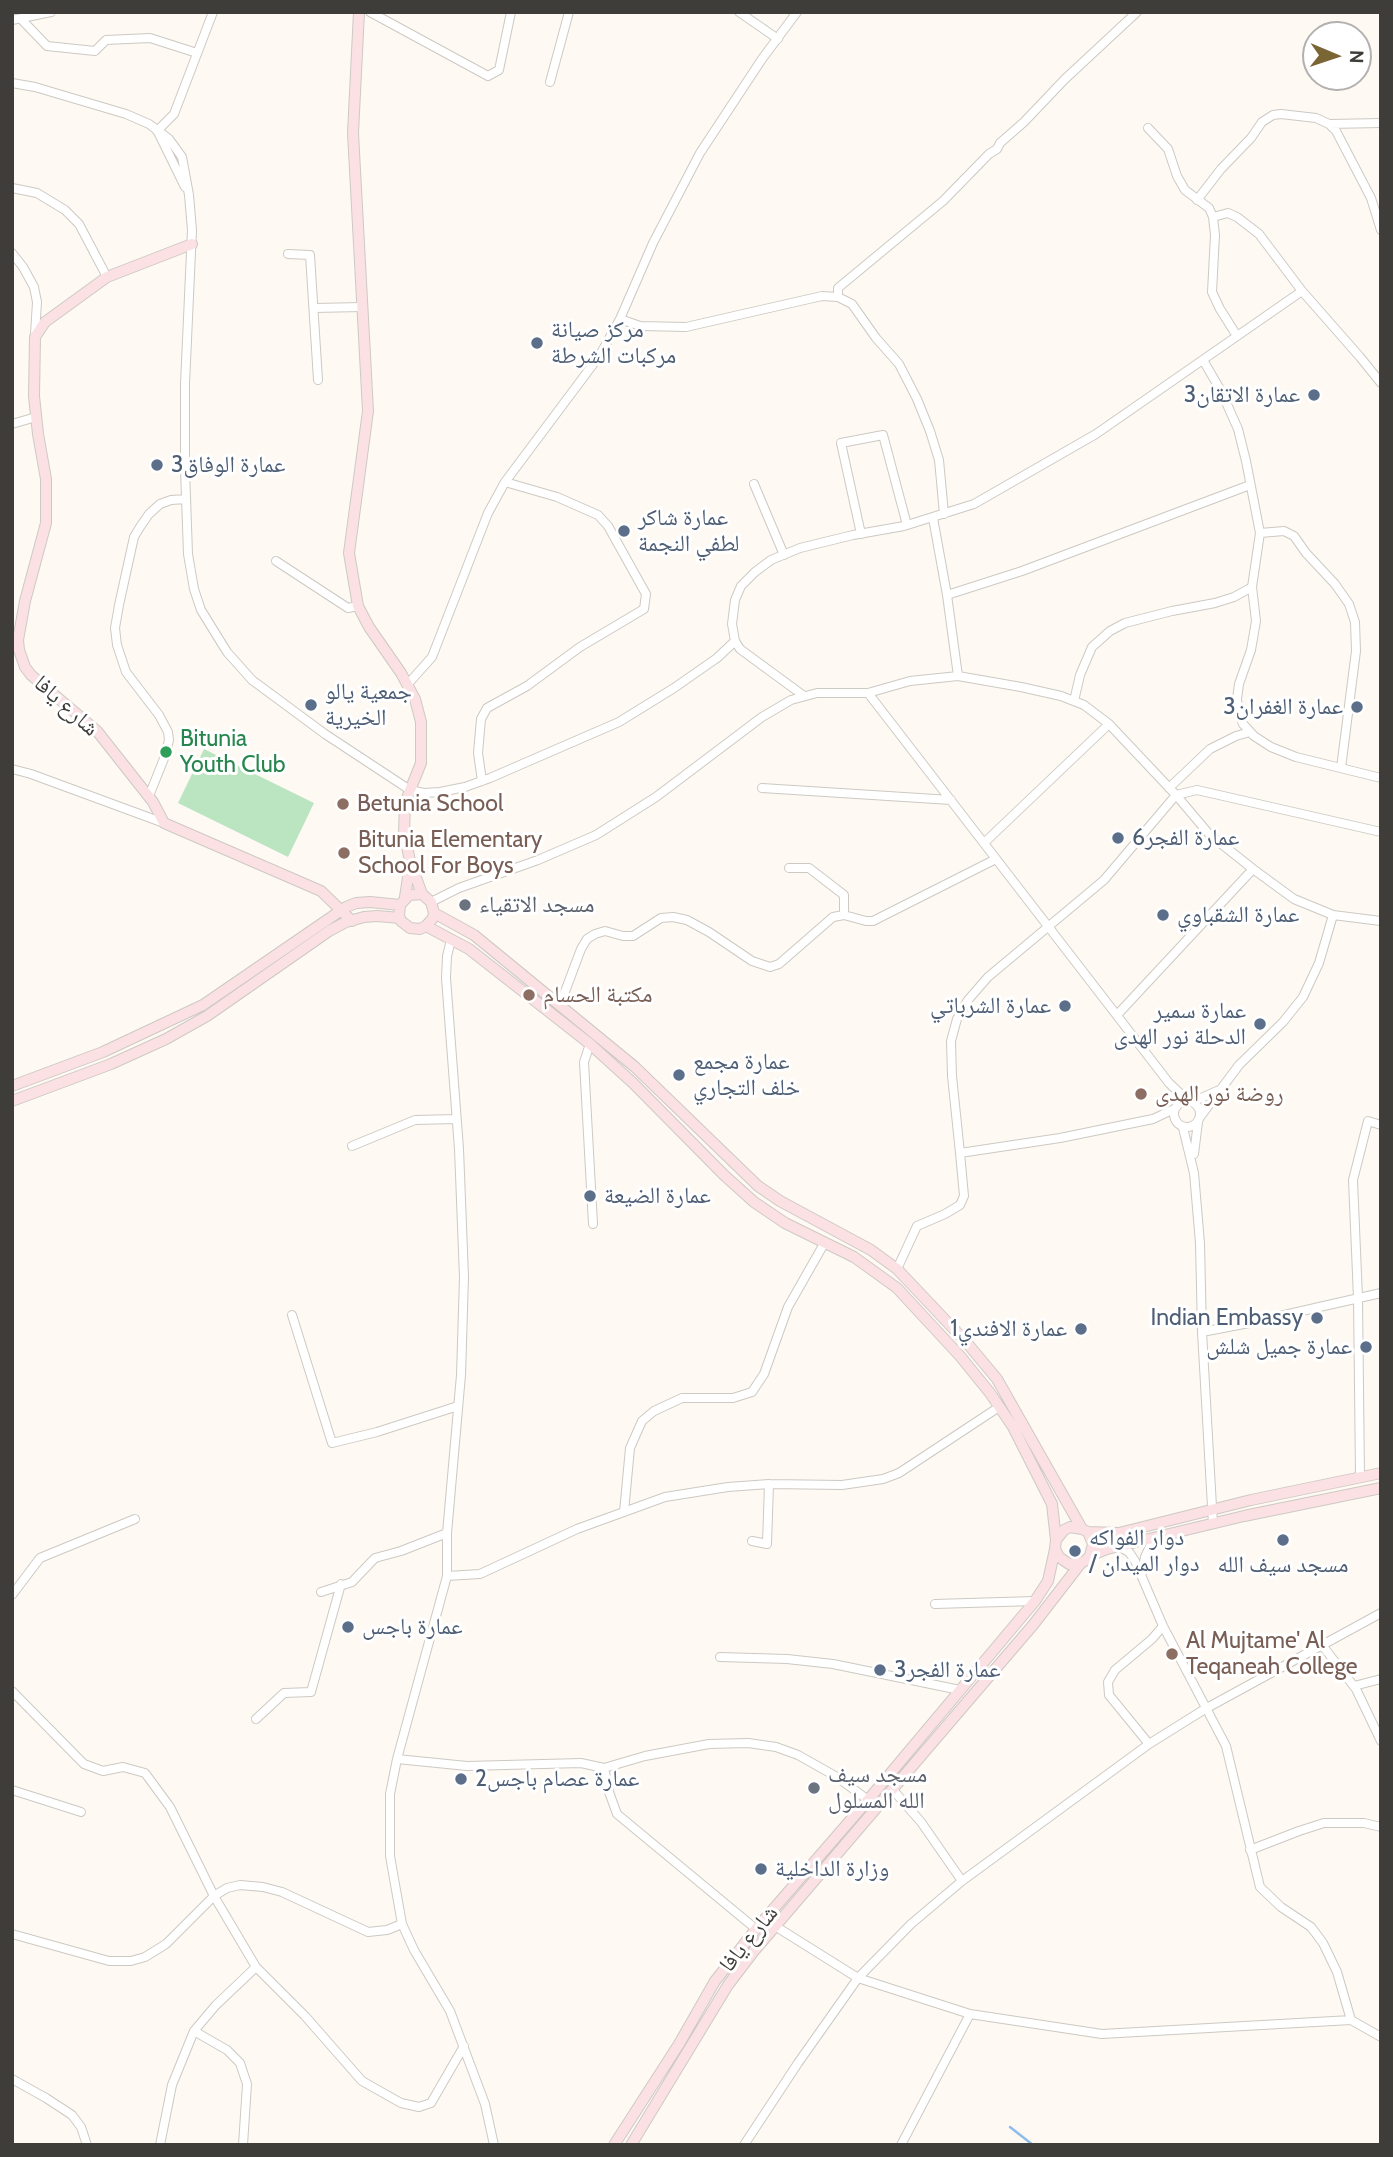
<!DOCTYPE html>
<meta charset="utf-8">
<style>
body{margin:0}
#map{position:relative;width:1393px;height:2157px;overflow:hidden;background:#fef9f3;font-family:Cabin,sans-serif}
canvas{display:block}
.frame{position:absolute;inset:0;border:14px solid #3e3d3a;pointer-events:none}
.north{position:absolute;left:1302px;top:21px;width:70px;height:70px;box-sizing:border-box;background:#fff;border:2px solid #b2b1b0;border-radius:50%;rotate:92deg;font-size:19px;font-weight:700;line-height:28px;text-align:center;color:#3e3d3a}
.north::after{content:'';display:block;margin:auto;width:24px;height:32px;background:#7a6635;clip-path:polygon(50% 0,100% 100%,50% 72%,0 100%)}
</style>
<div id="map">
<canvas width="1393" height="2157"></canvas>
<div class="frame"></div>
<div class="north">N</div>
</div>
<script>
const ctx = document.querySelector('canvas').getContext('2d');
ctx.lineJoin = 'round';
function fill(path, color) {
  ctx.fillStyle = color;
  ctx.fill(path, 'evenodd');
}
function poly(rows) {
  const path = new Path2D();
  for (const r of rows) {
    if (r.length === 3) {
      path.moveTo(r[0] + r[2], r[1]);
      path.arc(r[0], r[1], r[2], 0, 2 * Math.PI);
      continue;
    }
    path.moveTo(r[0], r[1]);
    for (let i = 2; i < r.length; i += 2) path.lineTo(r[i], r[i + 1]);
  }
  return path;
}
function trace(path, color, width, dash) {
  ctx.strokeStyle = color;
  ctx.lineWidth = width;
  ctx.lineCap = dash ? 'butt' : 'round';
  ctx.setLineDash(dash || []);
  ctx.stroke(path);
}
function drawText(font, color, halo, rows, align = 'center') {
  ctx.font = font + ' Cabin,"Noto Naskh Arabic",sans-serif';
  ctx.lineWidth = 6;
  ctx.setLineDash([]);
  ctx.textBaseline = 'middle';
  ctx.strokeStyle = halo;
  ctx.fillStyle = color;
  for (const [text, x, y, turn = 0] of rows) {
    ctx.save();
    ctx.translate(x, y);
    ctx.rotate((+turn || 0) * Math.PI / 180);
    ctx.textAlign = isNaN(turn) ? turn : align;
    if (halo) ctx.strokeText(text, 0, 0);
    ctx.fillText(text, 0, 0);
    ctx.restore();
  }
}
const green = poly([
 [204,749,314,803,288,857,178,803]
]);
const stream = poly([
 [1010,2127,1033,2145]
]);
const street = poly([
 [370,12,488,76,499,70,511,12],
 [739,12,778,39],
 [21,19,47,46,95,51,106,40,150,38,197,53],
 [12,20,51,12],
 [550,82,569,12],
 [12,83,35,87,126,114,149,124,169,139,182,157,189,195,192,230,185,384,185,469,188,554,194,589,201,610,227,652,252,680,325,734,410,790,424,793,440,792,465,787,490,778,619,722,674,688,717,658,735,641],
 [1329,124,1381,123],
 [1148,128,1168,149,1177,176,1185,190,1209,208,1213,217,1215,235,1212,292,1220,309,1237,336],
 [157,131,174,114,213,12],
 [158,132,185,187],
 [12,188,37,193,65,210,79,224,107,277],
 [1197,200,1221,169,1251,138,1262,122,1273,115,1281,114,1316,118,1329,124,1336,131,1371,198,1381,230],
 [1213,217,1228,213,1237,217,1259,234,1302,291,1360,357,1381,383],
 [12,253,23,267,34,287,37,302,35,334],
 [288,254,310,255,318,380],
 [838,297,838,288,943,201,989,154,997,149,1000,143,1024,122,1065,79,1137,12],
 [314,308,362,307],
 [620,319,640,326,686,327,822,296,838,297,852,304,876,338,899,364,917,399,930,431,939,460,944,514],
 [1203,360,1221,391,1238,429,1246,461,1260,533,1252,587,1256,621,1251,650,1239,684,1237,699,1239,714,1243,724,1254,736,1271,747,1296,757,1381,778],
 [12,424,36,417],
 [754,484,784,555],
 [933,518,947,595,958,676],
 [1260,533,1284,531,1294,536,1306,553,1335,584,1349,604,1355,622,1356,651,1341,768],
 [861,534,841,443,883,435,907,525],
 [276,561,348,608,358,606],
 [947,595,1022,571,1250,485],
 [407,685,432,657,488,513,505,482,600,355,620,319,653,243,700,153,762,59,797,12],
 [868,693,1169,1083,1188,1101],
 [804,696,740,649,735,641,732,624,735,600,741,586,755,572,771,560,800,548,853,535,904,526,974,504,1096,434,1302,291],
 [1074,701,1080,675,1092,647,1110,631,1125,623,1172,611,1215,603,1234,597,1252,587],
 [12,769,31,774,164,823],
 [482,781,478,753,481,719,487,708,527,686,580,647,644,609,646,594,608,526,598,515,557,497,505,482],
 [762,788,951,800],
 [1169,788,1210,749,1236,736,1250,732],
 [149,796,165,756,169,740,168,732,159,715,126,672,117,645,115,628,119,605,134,537,140,527,149,514,160,504,171,500,186,499],
 [984,843,1109,724],
 [789,868,809,868,844,895,844,915],
 [431,902,459,888,538,860,596,835,656,797,762,717,791,700,817,693,868,693,910,681,958,676,1021,687,1061,696,1084,705,1109,724,1176,795,1209,834,1253,869,1294,899,1333,915,1381,921],
 [560,1005,581,949,587,939,595,934,605,931,623,936,633,936,661,918,673,917,687,920,709,932,752,961,770,967,779,964,833,917,844,915,866,921,873,921,996,859],
 [1117,1015,1253,869],
 [590,1044,584,1062,593,1224],
 [1187,1114,13],
 [1192,1102,1217,1091],
 [1200,1117,1239,1065,1283,1022,1303,997,1319,963,1333,915],
 [1183,1128,1194,1173,1200,1243,1202,1332,1213,1524],
 [352,1146,415,1120,456,1119],
 [960,1153,952,1076,951,1041,957,1019,968,1000,988,977,1104,880,1176,795,1197,790,1381,832],
 [1194,1154,1198,1122],
 [897,1269,917,1226,945,1214,960,1205,964,1196,960,1153,1060,1138,1153,1119,1174,1109],
 [292,1315,332,1443,377,1432,458,1406],
 [1202,1332,1249,1323,1381,1293],
 [1360,1477,1358,1298,1353,1180,1368,1121,1381,1125],
 [624,1512,630,1448,642,1421,654,1411,682,1398,733,1398,752,1392,764,1374,788,1307,825,1242],
 [752,1541,767,1544,769,1484],
 [1117,1546,1129,1552,1135,1561,1163,1626,1226,1746,1260,1887,1281,1907,1311,1927,1323,1943,1337,1972,1351,2020,1381,2037],
 [1142,1573,1145,1557,1154,1538],
 [447,1576,447,1533,461,1375,464,1277,459,1149,446,978,447,956,451,940],
 [321,1592,352,1582,375,1558,401,1551,447,1533],
 [12,1595,40,1558,135,1519],
 [935,1604,1035,1601],
 [1322,1645,1356,1689,1381,1741],
 [720,1657,787,1659,833,1664,960,1690],
 [1354,1686,1381,1679],
 [12,1691,84,1764,103,1771,123,1767,145,1773,170,1807,214,1896,256,1967],
 [256,1719,284,1693,311,1692,341,1584],
 [1149,1744,1205,1709,1381,1613],
 [397,1759,390,1794,390,1856,402,1924,414,1950,450,2011,485,2104,494,2145],
 [604,1768,609,1792,617,1814,756,1929],
 [12,1790,81,1812],
 [893,1790,921,1822,962,1881],
 [868,1800,837,1777,798,1755,776,1747,748,1743,709,1744,645,1756,604,1768,581,1763,467,1766,397,1759,447,1576,480,1574,577,1529,665,1497,728,1487,769,1484,842,1485,883,1479,899,1473,999,1407],
 [1250,1850,1299,1831,1324,1823,1364,1823,1381,1827],
 [775,1926,858,1978,970,2014,1102,2034,1351,2020],
 [12,1934,109,1961,131,1961,145,1957,166,1944,214,1896,227,1888,240,1885,263,1887,282,1892,368,1932,387,1930,402,1924],
 [194,2031,227,2050,240,2063,247,2084,243,2145],
 [12,2079,46,2098,72,2115,81,2127,87,2145],
 [160,2145,172,2085,194,2031,216,2005,256,1967,305,2016,362,2081,401,2103,419,2107,431,2103,464,2046],
 [744,2145,798,2063,858,1978,911,1924,962,1881,1149,1744,1109,1695,1108,1682,1115,1670,1152,1639,1163,1626],
 [901,2145,970,2014]
]);
const secondary = poly([
 [359,12,353,133,368,411,349,553,358,606,369,627,401,673,415,699,421,722,421,763,405,803,404,833,410,861,422,894,431,902,434,913,433,918,426,926,420,929,410,928,401,921,399,916,400,905,409,895,422,894],
 [192,244,107,277,45,322,35,337,34,396,38,434,46,479,46,523,25,601,18,640,19,650,25,667,31,675,97,731,153,802,164,823,321,891,352,921],
 [405,897,410,864],
 [434,913,474,935,635,1067,758,1186,780,1201,871,1250,897,1269,967,1343,997,1379,1082,1529],
 [426,926,469,949,590,1044,633,1083,724,1175,754,1202,785,1223,854,1257,897,1288,960,1356,990,1393,1013,1427,1052,1504,1056,1540],
 [12,1086,103,1052,203,1005,346,907,356,903,370,902,400,905],
 [12,1101,111,1064,166,1039,207,1016,329,931,346,922,364,917,377,916,400,918],
 [1088,1532,1093,1544,1090,1556,1086,1560,1081,1563,1069,1564,1059,1557,1055,1549,1056,1540,1064,1530,1070,1527,1082,1529,1088,1532,1119,1533,1251,1500,1381,1473],
 [1090,1556,1107,1549,1244,1516,1381,1488],
 [614,2145,679,2044,715,1981,756,1929,868,1800,1035,1601,1048,1581,1055,1549],
 [631,2145,728,1985,754,1951,1033,1625,1081,1563]
]);
const markers = [
 [537,343,7,"#5c6f8a"],
 [1314,395,7,"#5c6f8a"],
 [157,465,7,"#5c6f8a"],
 [624,531,7,"#5c6f8a"],
 [311,705,7,"#5c6f8a"],
 [1357,707,7,"#5c6f8a"],
 [166,752,7,"#2e9e5b"],
 [343,804,7,"#8d6e63"],
 [1118,838,7,"#5c6f8a"],
 [344,853,7,"#8d6e63"],
 [465,905,7,"#6b7280"],
 [1163,915,7,"#5c6f8a"],
 [529,995,7,"#8d6e63"],
 [1065,1006,7,"#5c6f8a"],
 [1260,1024,7,"#5c6f8a"],
 [679,1075,7,"#5c6f8a"],
 [1141,1094,7,"#8d6e63"],
 [590,1196,7,"#5c6f8a"],
 [1317,1318,7,"#5c6f8a"],
 [1081,1329,7,"#5c6f8a"],
 [1366,1347,7,"#5c6f8a"],
 [1283,1540,7,"#5c6f8a"],
 [1075,1551,7,"#5c6f8a"],
 [348,1627,7,"#5c6f8a"],
 [1172,1654,7,"#8d6e63"],
 [880,1670,7,"#5c6f8a"],
 [461,1779,7,"#5c6f8a"],
 [814,1788,7,"#6b7280"],
 [761,1869,7,"#5c6f8a"]
];
const serviceNames = [
 ["مركز صيانة",551,330],
 ["مركبات الشرطة",551,356],
 ["عمارة الاتقان3",1300,395,"right"],
 ["عمارة الوفاق3",171,465],
 ["عمارة شاكر",638,518],
 ["لطفي النجمة",638,544],
 ["جمعية يالو",325,692],
 ["الخيرية",325,718],
 ["عمارة الغفران3",1343,707,"right"],
 ["عمارة الفجر6",1132,838],
 ["عمارة الشقباوي",1177,915],
 ["عمارة الشرباتي",1051,1006,"right"],
 ["عمارة سمير",1246,1011,"right"],
 ["الدحلة نور الهدى",1246,1037,"right"],
 ["عمارة مجمع",693,1062],
 ["خلف التجاري",693,1088],
 ["عمارة الضيعة",604,1196],
 ["Indian Embassy",1303,1318,"right"],
 ["عمارة الافندي1",1067,1329,"right"],
 ["عمارة جميل شلش",1352,1347,"right"],
 ["دوار الفواكه",1089,1538],
 ["/ دوار الميدان",1089,1564],
 ["مسجد سيف الله",1283,1565,"center"],
 ["عمارة باجس",362,1627],
 ["عمارة الفجر3",894,1670],
 ["عمارة عصام باجس2",475,1779],
 ["وزارة الداخلية",775,1869]
];
const streetNames = [
 ["شارع يافا",66,706,42],
 ["شارع يافا",749,1939,-51]
];
const leisureNames = [
 ["Bitunia",180,739],
 ["Youth Club",180,765]
];
const educationNames = [
 ["Betunia School",357,804],
 ["Bitunia Elementary",358,840],
 ["School For Boys",358,866],
 ["مكتبة الحسام",543,995],
 ["روضة نور الهدى",1155,1094],
 ["Al Mujtame' Al",1186,1641],
 ["Teqaneah College",1186,1667]
];
const worshipNames = [
 ["مسجد الاتقياء",479,905],
 ["مسجد سيف",828,1775],
 ["الله المسلول",828,1801]
];
fill(green, '#bbe5c0');
trace(stream, '#90bcec', 2.5);
trace(street, '#cdc9c3', 10);
trace(secondary, '#cdc9c3', 12);
trace(street, '#fff', 8);
trace(secondary, '#fce1e4', 10);
for (const [x, y, r, color] of markers) {
  const dot = new Path2D();
  dot.arc(x, y, r, 0, 2 * Math.PI);
  ctx.fillStyle = color;
  ctx.fill(dot);
  trace(dot, '#fff', 2.5);
}
drawText('23px', '#4e5e75', '#fff', serviceNames, 'left');
drawText('23px', '#3e3d3a', '#fff', streetNames);
drawText('23px', '#27864d', '#fff', leisureNames, 'left');
drawText('23px', '#785e54', '#fff', educationNames, 'left');
drawText('23px', '#5b616d', '#fff', worshipNames, 'left');
</script>
